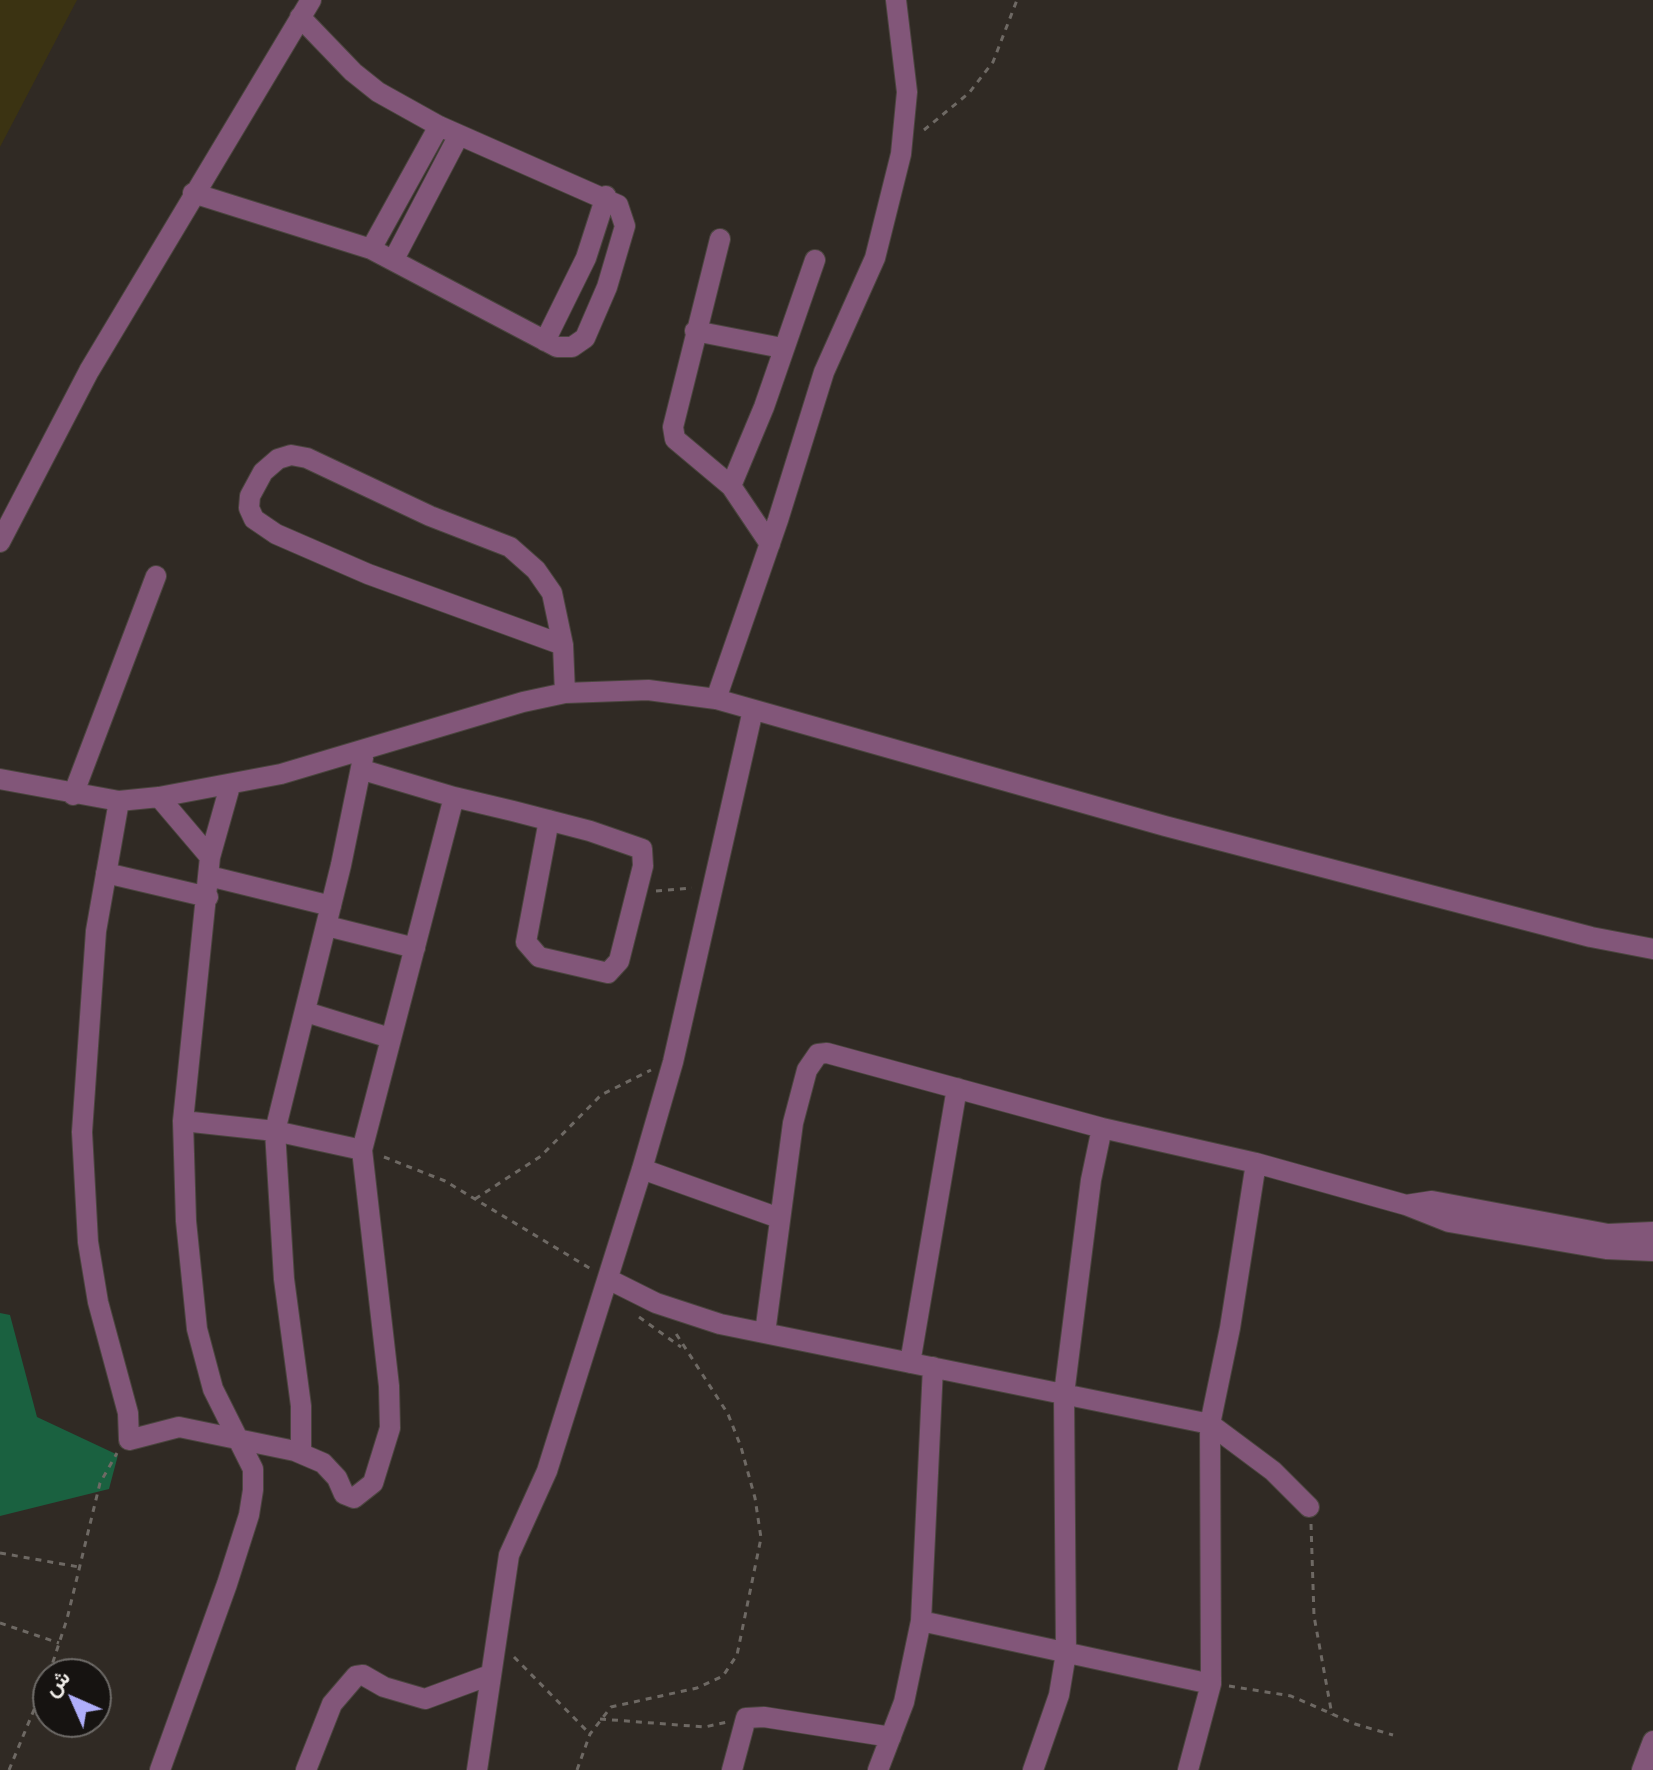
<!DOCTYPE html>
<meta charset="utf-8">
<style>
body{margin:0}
#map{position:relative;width:1653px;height:1770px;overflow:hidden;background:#302a24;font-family:Lato,Vazirmatn,sans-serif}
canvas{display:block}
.north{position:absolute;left:32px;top:1658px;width:80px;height:80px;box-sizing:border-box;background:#161311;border:2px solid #6d6a67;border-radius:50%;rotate:315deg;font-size:22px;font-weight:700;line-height:32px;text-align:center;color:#efece8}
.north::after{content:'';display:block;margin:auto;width:28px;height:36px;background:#afaefa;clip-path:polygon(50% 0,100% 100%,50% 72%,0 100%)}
</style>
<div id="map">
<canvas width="1653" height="1770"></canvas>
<div class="north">ش</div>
</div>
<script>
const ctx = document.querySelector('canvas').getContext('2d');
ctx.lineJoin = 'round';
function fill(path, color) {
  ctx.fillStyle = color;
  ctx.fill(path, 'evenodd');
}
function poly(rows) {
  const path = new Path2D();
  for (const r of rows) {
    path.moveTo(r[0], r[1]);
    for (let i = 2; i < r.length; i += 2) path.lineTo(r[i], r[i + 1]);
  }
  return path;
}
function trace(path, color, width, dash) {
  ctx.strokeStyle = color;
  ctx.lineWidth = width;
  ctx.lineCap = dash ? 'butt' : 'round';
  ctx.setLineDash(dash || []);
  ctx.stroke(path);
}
const forest = poly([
 [0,1313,10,1315,37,1417,118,1455,109,1489,0,1516]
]);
const sand = poly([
 [0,0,77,0,0,147]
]);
const path = poly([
 [924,130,969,93,993,62,1017,0],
 [656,891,692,888],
 [384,1157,445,1181,591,1269],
 [475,1199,541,1156,601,1095,651,1070],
 [639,1317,681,1347],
 [1311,1524,1314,1616,1332,1715],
 [0,1553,79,1567],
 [0,1623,59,1643],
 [514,1657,590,1734],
 [49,1674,67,1619,100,1483,117,1453],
 [1229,1686,1291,1696,1355,1724,1393,1735],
 [600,1719,705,1727,727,1722],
 [9,1770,48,1676],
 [577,1770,590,1734,611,1707,697,1688,723,1676,737,1655,761,1538,755,1498,741,1447,728,1414,673,1329]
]);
const minor = poly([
 [193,193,371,249,557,347,572,347,585,338,607,287,625,226,618,205,439,126,378,92,353,72,300,17],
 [720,239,673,427,675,439,731,486,770,544],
 [371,249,439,126],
 [394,259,459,135],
 [695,331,782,348],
 [545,341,586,258,606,196],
 [731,486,764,407,815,260],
 [0,542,89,371,311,0],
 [563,645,368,574,276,534,254,519,249,508,250,496,263,472,278,459,291,455,307,458,430,516,510,547,536,570,552,593,563,645,565,693],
 [716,699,778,520,824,372,875,258,901,154,907,92,896,0],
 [0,779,119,801,159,797,281,774,523,702,565,693,648,690,716,699,1165,826,1591,937,1653,949],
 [73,795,156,576],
 [159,797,210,857],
 [454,797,513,811,590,831,642,849,643,866,619,961,608,973,539,957,526,942,549,820],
 [119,801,96,931,82,1132,88,1242,98,1302,128,1413,129,1440,179,1427,295,1451,323,1463,337,1478,344,1494,354,1498,373,1483,390,1428,389,1386,362,1150,454,797,363,770],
 [106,873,208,897],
 [209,876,331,906],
 [327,926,415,948],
 [306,1012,390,1038],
 [183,1121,275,1131,362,1150],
 [642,1169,779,1218],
 [1406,1205,1432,1201,1608,1234,1653,1232],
 [608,1279,656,1303,720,1324,1210,1424,1273,1471,1309,1507],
 [765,1333,793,1123,807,1070,818,1054,827,1053,1102,1128,1256,1163,1406,1205,1449,1222,1606,1249,1653,1251],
 [910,1363,957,1088],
 [301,1453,301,1406,284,1279,275,1131,341,865,363,758],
 [921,1621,1211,1684,1210,1424,1230,1328,1256,1163],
 [160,1770,227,1584,249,1515,253,1490,253,1469,213,1389,197,1329,186,1221,183,1121,210,857,230,786],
 [306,1770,332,1704,356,1676,363,1675,384,1687,425,1699,490,1675],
 [477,1770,509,1555,547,1471,642,1169,673,1062,753,710],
 [732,1770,746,1718,764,1717,891,1737],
 [878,1770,904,1702,921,1621,933,1367],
 [1033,1770,1059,1695,1066,1653,1064,1394,1091,1180,1102,1128],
 [1188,1770,1211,1684],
 [1642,1770,1653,1741]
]);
fill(forest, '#1a6140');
fill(sand, '#3b3312');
trace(minor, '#4b453f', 22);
trace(path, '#6e6964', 3, [6, 6]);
trace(minor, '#825679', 20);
</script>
